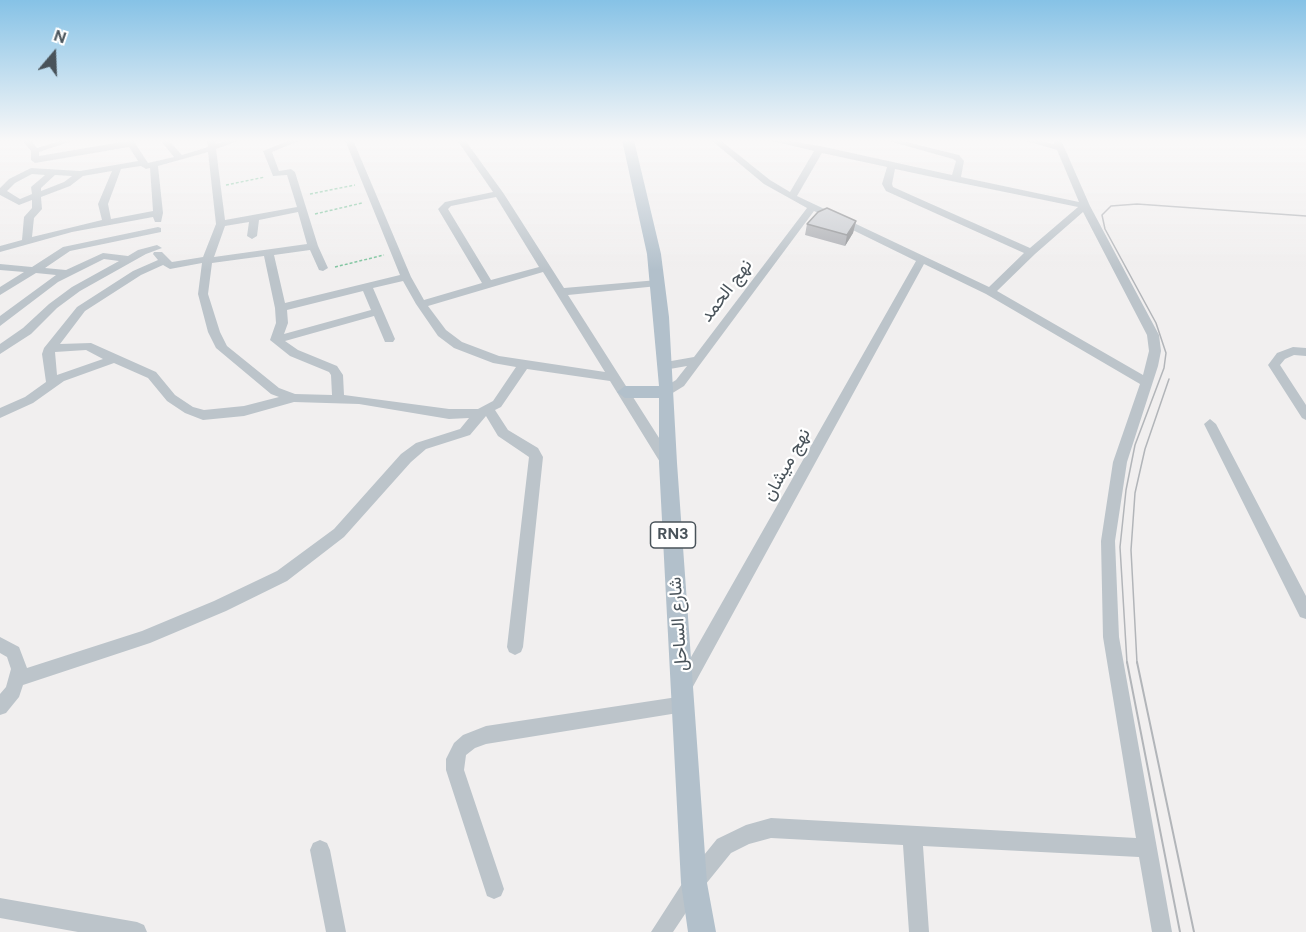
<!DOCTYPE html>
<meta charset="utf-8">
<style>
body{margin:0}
#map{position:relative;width:1306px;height:932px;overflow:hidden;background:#f1efef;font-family:"DM Sans",sans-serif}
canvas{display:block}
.north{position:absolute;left:24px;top:24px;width:60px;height:60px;-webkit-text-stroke:4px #fff;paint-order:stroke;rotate:19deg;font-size:16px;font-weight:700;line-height:24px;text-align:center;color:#49535a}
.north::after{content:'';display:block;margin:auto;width:21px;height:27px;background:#49535a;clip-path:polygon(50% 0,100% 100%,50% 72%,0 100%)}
</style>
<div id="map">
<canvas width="1306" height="932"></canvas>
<div class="north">N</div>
</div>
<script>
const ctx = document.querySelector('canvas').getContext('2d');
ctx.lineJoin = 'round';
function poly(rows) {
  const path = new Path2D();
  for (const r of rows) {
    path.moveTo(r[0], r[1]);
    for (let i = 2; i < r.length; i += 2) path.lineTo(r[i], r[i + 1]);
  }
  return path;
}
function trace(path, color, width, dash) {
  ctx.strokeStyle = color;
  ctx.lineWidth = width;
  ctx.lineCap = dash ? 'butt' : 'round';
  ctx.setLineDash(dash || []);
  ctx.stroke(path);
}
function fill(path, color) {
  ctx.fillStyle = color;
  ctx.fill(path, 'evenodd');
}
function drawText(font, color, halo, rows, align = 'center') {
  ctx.font = font + ' "DM Sans",Vazirmatn,sans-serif';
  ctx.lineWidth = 4.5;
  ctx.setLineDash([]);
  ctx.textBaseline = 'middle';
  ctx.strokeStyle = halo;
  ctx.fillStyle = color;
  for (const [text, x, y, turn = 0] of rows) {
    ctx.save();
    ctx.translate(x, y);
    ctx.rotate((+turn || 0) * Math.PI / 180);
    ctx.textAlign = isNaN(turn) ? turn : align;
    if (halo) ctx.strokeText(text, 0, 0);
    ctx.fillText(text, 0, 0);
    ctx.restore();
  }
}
const path = poly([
 [226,185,265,177],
 [310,194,355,185],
 [315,214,362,203],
 [335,267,384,255]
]);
const minor = poly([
 [22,140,30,140,37,148,63,140,75,140,39,152,39,156,133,140,148,163,174,157,160,140,168,140,182,155,208,147,207,140,215,140,216,144,229,140,241,140,216,149,225,220,297,207,287,175,273,176,263,151,290,140,301,140,272,152,279,171,291,169,295,172,318,246,328,268,323,271,319,270,310,250,274,255,285,303,400,275,345,140,353,140,411,277,424,300,482,283,438,209,445,202,493,192,457,140,465,140,504,194,564,288,658,280,663,283,658,286,568,295,675,463,673,467,668,468,663,467,610,381,527,369,501,407,495,410,508,430,538,448,543,457,523,647,521,652,515,655,509,652,507,647,529,457,498,436,486,416,470,435,426,449,411,462,344,537,287,581,226,611,150,643,23,685,19,697,6,713,0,715,0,694,6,687,11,669,7,657,0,653,0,637,19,647,27,668,142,631,214,601,277,571,334,529,401,454,416,443,460,429,469,418,449,419,359,404,294,402,244,416,203,420,185,413,167,401,148,378,114,363,64,381,33,403,0,418,0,408,25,397,46,382,42,354,44,348,77,307,133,271,158,260,153,254,154,252,162,252,172,262,203,257,216,224,208,152,158,166,163,213,161,222,155,222,153,217,72,232,0,252,0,246,22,240,24,217,32,208,32,200,19,205,0,195,0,188,9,179,31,168,80,171,138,161,129,147,35,163,31,160,31,151,22,140],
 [141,166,146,169,150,168,153,211,111,219,108,204,121,169,141,166],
 [112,171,98,204,102,220,32,237,34,218,42,209,41,197,70,186,83,176,112,171],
 [32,174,45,175,31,187,32,194,20,199,7,191,15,183,32,174],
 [55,175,72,176,64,182,41,191,41,188,55,175],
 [496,197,539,267,491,280,448,209,451,206,496,197],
 [298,212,307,244,214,257,225,226,249,222,247,236,252,239,257,236,259,220,298,212],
 [264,256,275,308,276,323,270,340,290,356,329,372,331,375,332,395,295,394,279,388,227,346,220,332,208,294,212,263,264,256],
 [202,263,198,294,208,332,216,348,271,394,279,397,244,406,204,410,193,407,175,395,156,372,91,343,60,344,85,311,141,275,163,265,170,269,202,263],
 [543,272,605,372,499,356,462,342,446,330,428,306,543,272],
 [403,281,416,304,438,336,454,348,493,363,516,367,493,401,478,409,449,409,344,395,343,375,337,366,298,350,285,341,374,316,385,342,393,342,395,339,373,288,403,281],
 [363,291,371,310,284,334,288,323,287,310,363,291],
 [86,350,103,359,57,375,55,352,86,350],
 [711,140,720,140,770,180,790,192,814,151,768,140,783,140,820,146,952,175,956,161,953,159,885,140,898,140,959,155,964,161,961,177,1079,202,1057,150,1023,140,1037,140,1054,144,1053,140,1061,140,1090,206,1159,335,1161,351,1158,366,1127,462,1115,541,1119,637,1172,932,1152,932,1139,857,923,846,929,932,909,932,903,845,771,838,749,844,731,853,701,890,673,932,651,932,687,876,717,839,746,825,771,818,1136,838,1103,637,1101,541,1113,462,1140,384,986,294,924,264,690,692,684,694,678,692,676,686,678,680,916,261,814,211,684,386,671,394,663,394,661,391,663,388,676,380,687,366,664,370,658,366,660,363,694,357,807,208,764,184,711,140],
 [822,153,887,167,882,184,886,191,1024,253,989,287,797,196,822,153],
 [895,169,956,182,1078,207,1030,248,893,187,892,184,895,169],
 [1083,212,1147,335,1149,351,1143,375,997,291,1035,254,1083,212],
 [158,227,161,228,161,232,70,251,45,268,66,270,103,253,128,256,138,250,157,245,162,248,146,254,80,291,57,308,31,334,0,354,0,344,23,328,49,304,72,287,119,261,104,259,58,282,0,326,0,316,56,275,36,273,0,295,0,287,24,272,0,270,0,264,32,267,63,247,158,227],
 [1293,347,1306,348,1306,356,1294,355,1285,359,1280,365,1306,405,1306,420,1302,418,1268,365,1277,353,1293,347],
 [1210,419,1216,424,1306,596,1306,619,1300,617,1204,424,1210,419],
 [684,696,690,698,693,704,690,710,684,712,486,744,475,748,466,755,464,770,504,889,501,896,494,899,487,896,446,770,446,759,454,743,463,735,486,726,684,696],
 [320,840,327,843,330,850,346,932,326,932,310,850,313,843,320,840],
 [0,898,137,922,144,925,147,932,78,932,0,918,0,898]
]);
const major = poly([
 [622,140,634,140,661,254,669,317,677,463,707,883,716,932,688,932,681,883,659,463,659,398,625,398,617,392,625,386,659,386,647,254,622,140]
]);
const tramFar1 = poly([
 [1127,663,1120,547,1126,490,1135,445,1164,368,1166,353,1156,323,1105,229,1102,215,1111,206,1137,204,1306,216],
 [1137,663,1131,550,1135,493,1145,449,1169,379]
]);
const tram = poly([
 [1127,662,1180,932],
 [1137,662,1194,932]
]);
const wall = poly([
 [856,221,853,233,845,246,805,235,807,224]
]);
const shadedWall = poly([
 [856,221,853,233,845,246,847,235]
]);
const building = poly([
 [827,208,856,221,847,235,807,224,818,212,827,208]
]);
const shields = [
 [673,535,45]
];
const shieldNames = [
 ["RN3",673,535]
];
const streetNames = [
 ["نهج الحمد",727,291,-53],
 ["نهج ميشان",787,465,-61],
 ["شارع الساحل",679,624,-94]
];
trace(path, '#7ec49e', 1.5, [3, 2]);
fill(minor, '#bcc4ca');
fill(major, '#b2c0cb');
trace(tramFar1, '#b2b5b9', 1.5);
trace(tram, '#b2b5b9', 2);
fill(wall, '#adafb4');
fill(shadedWall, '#8d8f92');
fill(building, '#c9ccd1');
trace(building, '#8d8f92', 1.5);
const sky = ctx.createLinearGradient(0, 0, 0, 270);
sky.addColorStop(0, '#86c2e6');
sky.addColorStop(0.52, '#f9f8f8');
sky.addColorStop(1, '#f9f8f800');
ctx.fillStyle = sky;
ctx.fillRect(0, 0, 1306, 270);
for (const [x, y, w] of shields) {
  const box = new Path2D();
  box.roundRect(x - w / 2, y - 13, w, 26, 4.5);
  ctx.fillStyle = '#fff';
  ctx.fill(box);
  trace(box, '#49535a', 1.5);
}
drawText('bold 16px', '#49535a', null, shieldNames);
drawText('18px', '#49535a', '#fff', streetNames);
</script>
